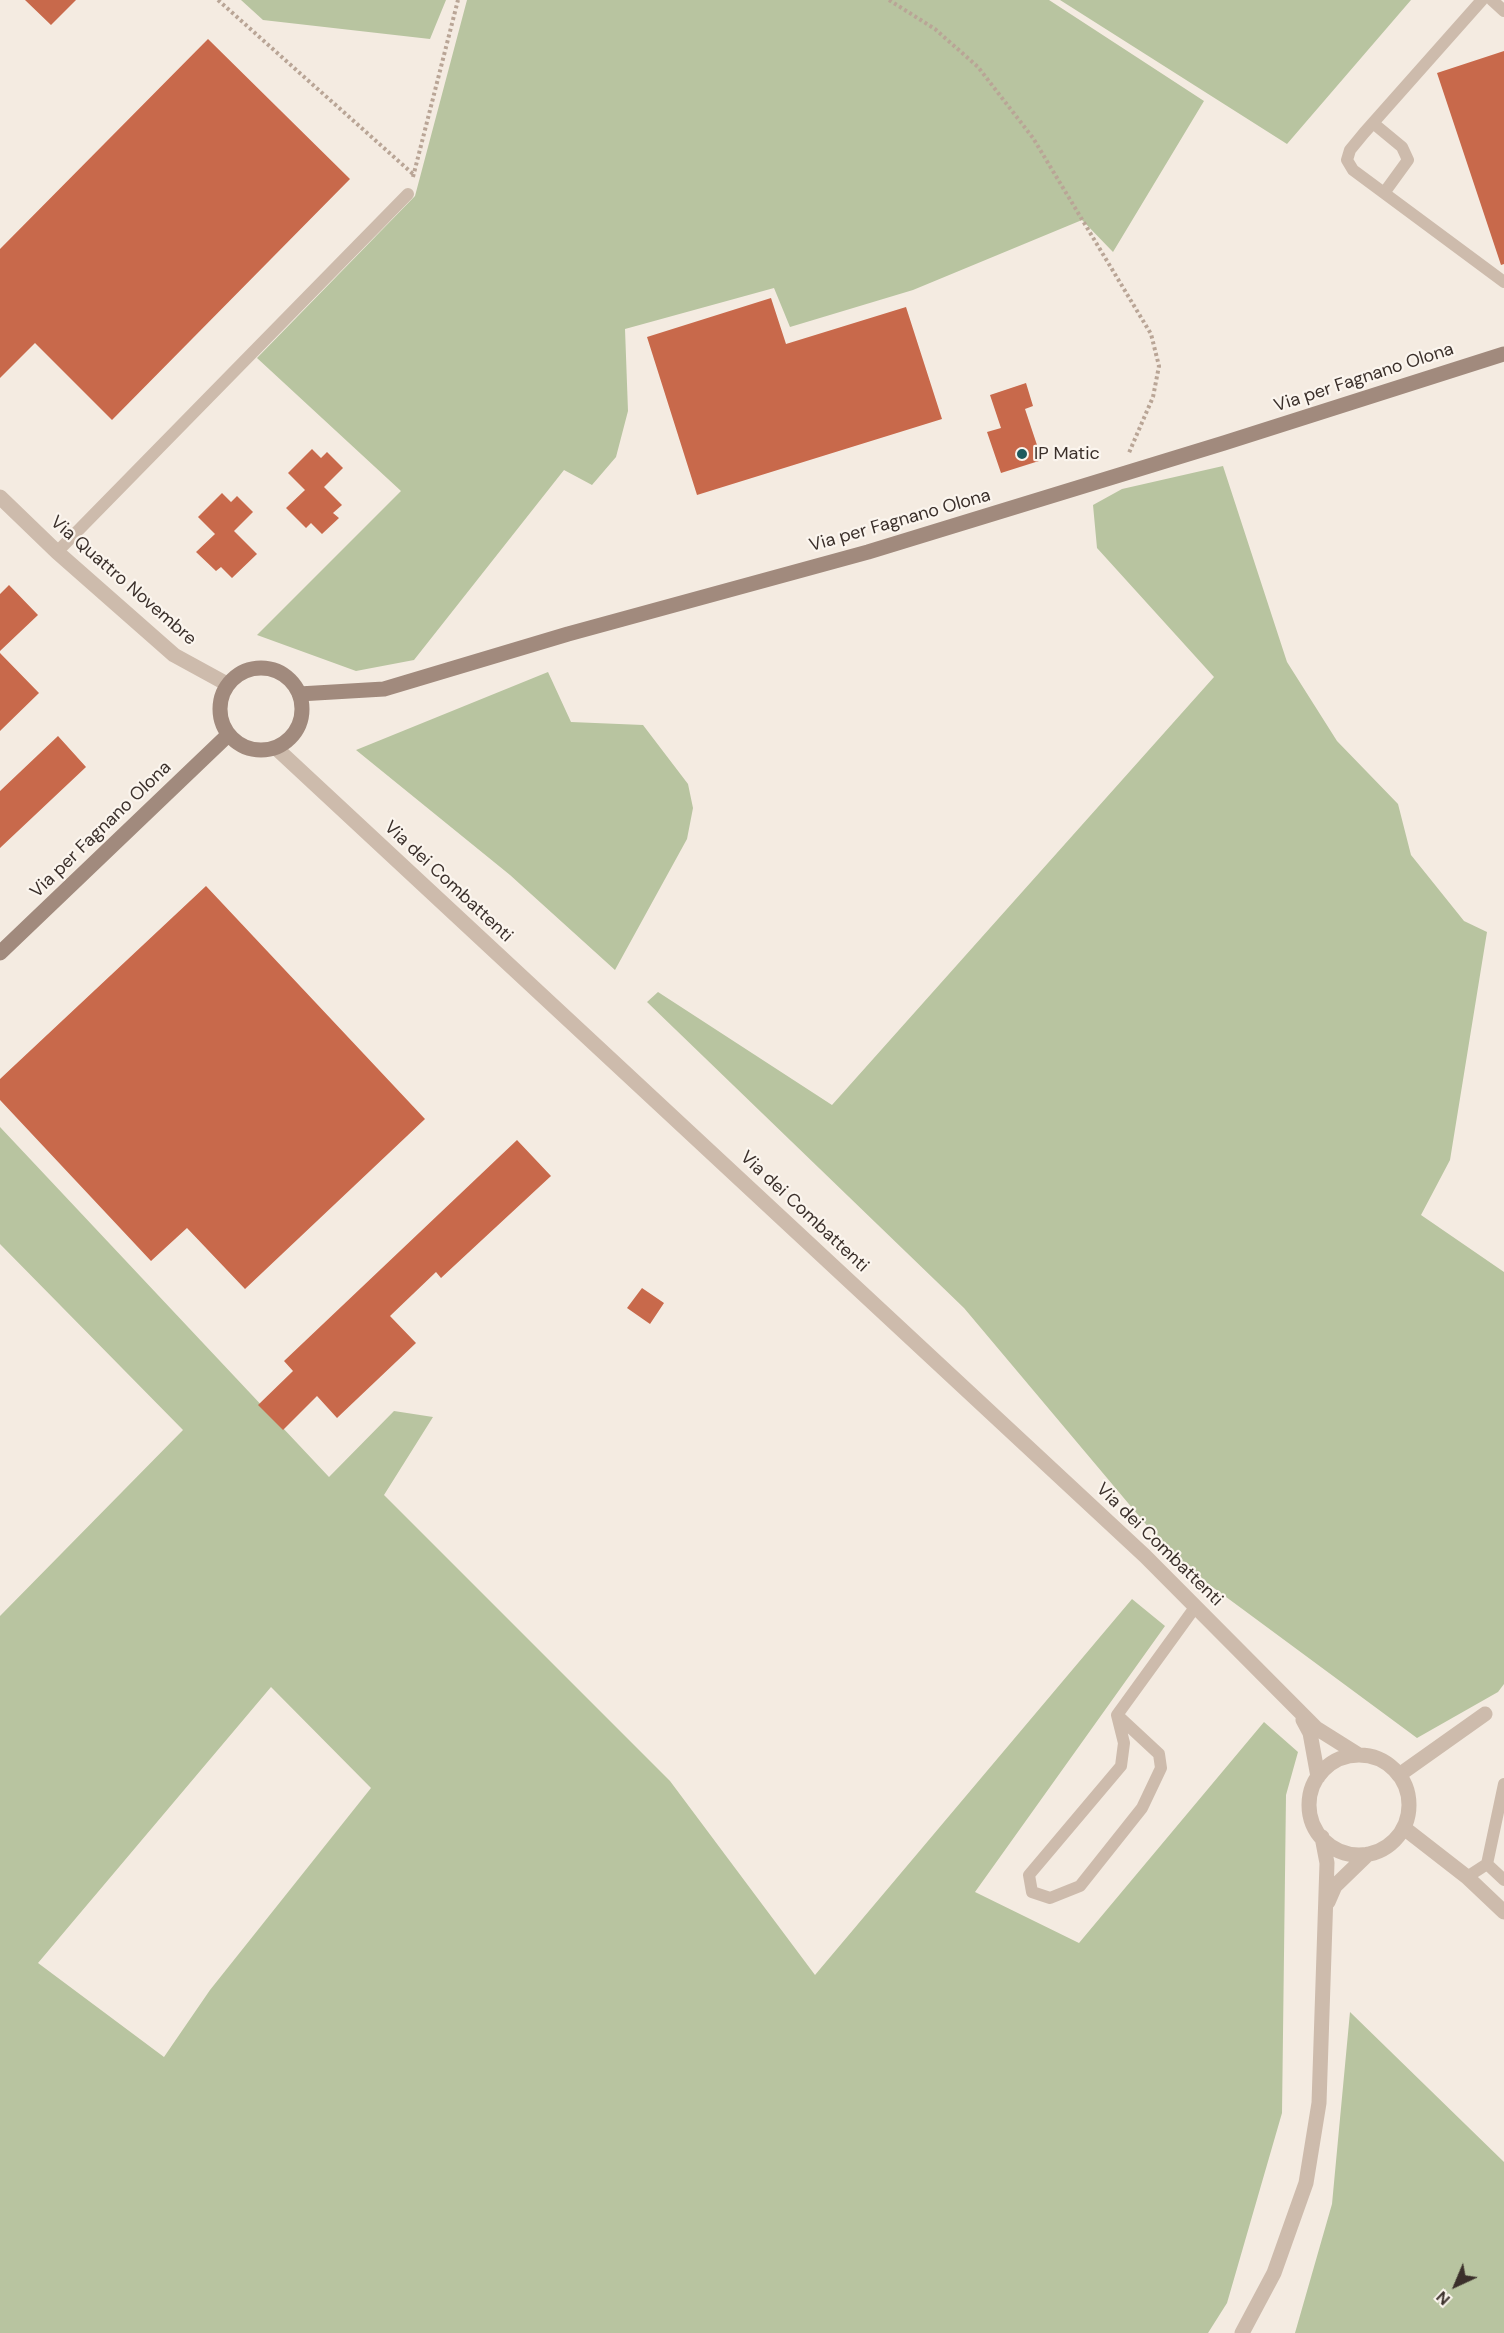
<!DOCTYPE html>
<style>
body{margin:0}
#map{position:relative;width:1504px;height:2333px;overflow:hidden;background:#f4ebe1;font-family:"DM Sans",sans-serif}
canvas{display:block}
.north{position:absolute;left:1426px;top:2255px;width:60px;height:60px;-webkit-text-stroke:4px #fbf5ee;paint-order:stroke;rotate:224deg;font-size:16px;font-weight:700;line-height:24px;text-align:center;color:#3b302b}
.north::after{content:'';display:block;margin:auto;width:21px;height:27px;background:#3b302b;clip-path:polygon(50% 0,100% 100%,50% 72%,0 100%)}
</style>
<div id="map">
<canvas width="1504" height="2333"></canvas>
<div class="north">N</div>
</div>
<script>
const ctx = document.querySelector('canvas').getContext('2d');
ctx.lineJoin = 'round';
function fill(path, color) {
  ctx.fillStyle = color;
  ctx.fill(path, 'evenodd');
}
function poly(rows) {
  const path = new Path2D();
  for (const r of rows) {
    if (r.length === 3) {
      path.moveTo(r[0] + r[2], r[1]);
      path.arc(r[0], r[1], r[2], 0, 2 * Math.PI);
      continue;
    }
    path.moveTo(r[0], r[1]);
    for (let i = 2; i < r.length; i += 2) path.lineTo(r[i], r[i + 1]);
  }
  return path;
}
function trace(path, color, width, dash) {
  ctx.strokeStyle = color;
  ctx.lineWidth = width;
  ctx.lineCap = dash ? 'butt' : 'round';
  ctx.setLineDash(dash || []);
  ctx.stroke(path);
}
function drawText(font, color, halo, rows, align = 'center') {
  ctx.font = font + ' "DM Sans",sans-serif';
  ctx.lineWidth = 4.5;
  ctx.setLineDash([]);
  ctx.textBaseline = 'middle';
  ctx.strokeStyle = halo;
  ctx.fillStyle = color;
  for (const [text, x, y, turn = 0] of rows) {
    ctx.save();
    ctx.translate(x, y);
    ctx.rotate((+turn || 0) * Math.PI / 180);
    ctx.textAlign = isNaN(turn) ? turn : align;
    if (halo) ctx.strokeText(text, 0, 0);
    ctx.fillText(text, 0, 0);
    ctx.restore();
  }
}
const green = poly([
 [241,0,446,0,430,39,263,20],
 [467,0,1049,0,1204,101,1113,252,1082,220,913,290,790,327,774,288,625,329,628,411,616,457,592,485,564,470,414,660,356,671,257,635,401,491,257,358,415,196],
 [1060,0,1411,0,1287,144],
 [1223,466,1287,662,1337,741,1398,804,1411,855,1464,921,1487,932,1450,1160,1421,1215,1504,1272,1504,1684,1498,1692,1417,1738,1176,1560,964,1308,647,1002,658,992,832,1105,1214,677,1097,548,1093,505,1122,489],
 [548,672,571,722,643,725,688,784,693,808,687,839,615,970,510,875,356,750],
 [0,1127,329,1477,394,1411,433,1417,384,1495,670,1781,815,1975,1132,1599,1165,1626,975,1892,1079,1943,1264,1722,1298,1752,1286,1795,1282,2113,1227,2303,1208,2333,0,2333,0,1616,183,1430,0,1244],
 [271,1687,371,1788,210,1990,164,2057,38,1963],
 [1350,2012,1504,2162,1504,2333,1295,2333,1332,2204]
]);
const building = poly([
 [25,0,76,0,51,25],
 [208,39,350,179,112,420,35,343,0,378,0,249],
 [1504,51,1504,264,1501,265,1437,73],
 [771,298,786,344,906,307,942,419,697,495,647,337],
 [1026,383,1033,406,1025,409,1042,460,1001,473,987,432,1001,428,990,395],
 [312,449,321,458,327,452,343,468,324,487,342,505,333,513,339,518,322,534,311,523,306,528,286,508,305,490,288,473],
 [222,493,231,502,237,496,253,512,234,531,257,554,232,578,221,567,216,571,196,552,215,534,198,517],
 [9,585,38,615,0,651,0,594],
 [0,653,39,693,0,731],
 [58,736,86,767,0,848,0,791],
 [206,886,425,1119,245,1289,187,1228,151,1261,0,1100,0,1079],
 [517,1140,551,1176,441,1278,436,1272,390,1316,416,1343,337,1418,317,1396,283,1430,258,1405,293,1371,284,1361],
 [642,1288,664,1303,650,1324,627,1308]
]);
const path = poly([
 [218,0,413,174],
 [889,0,935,29,978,67,1033,138,1151,334,1159,366,1153,397,1128,455],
 [413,177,458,0]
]);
const service = poly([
 [1482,0,1364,133,1350,150,1347,160,1353,170,1504,282],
 [1492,0,1504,11],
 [1373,123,1402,147,1408,160,1384,193],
 [57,552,408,194],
 [1117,1715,1159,1754,1161,1768,1142,1808,1080,1886,1050,1898,1032,1892,1029,1875,1121,1766,1124,1743,1117,1715],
 [1117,1715,1196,1606],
 [1504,1784,1487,1864,1504,1880],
 [1467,1877,1487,1864]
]);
const minor = poly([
 [1399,1775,1485,1714],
 [1404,1828,1467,1877,1504,1912]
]);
const tertiary = poly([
 [0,497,57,552,174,655,227,684],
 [276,748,1145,1556,1316,1728,1359,1755],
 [1303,1720,1310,1733,1318,1777],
 [1359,1805,50],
 [1328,1902,1335,1886,1368,1854],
 [1242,2333,1274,2273,1306,2183,1319,2103,1327,1863,1322,1837]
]);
const secondary = poly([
 [261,709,41],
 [299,694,384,689,568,634,868,552,1224,443,1504,354],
 [0,953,228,735]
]);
const markers = [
 [1022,454,6,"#1f5a5e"]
];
const streetNames = [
 ["Via per Fagnano Olona",1364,378,-18],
 ["Via per Fagnano Olona",900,521,-16],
 ["Via Quattro Novembre",123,581,41],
 ["Via per Fagnano Olona",101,830,-44],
 ["Via dei Combattenti",448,882,43],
 ["Via dei Combattenti",804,1212,43],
 ["Via dei Combattenti",1159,1545,44]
];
const poiNames = [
 ["IP Matic",1034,454]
];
fill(green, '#b8c4a0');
fill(building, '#c8694b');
trace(path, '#b9a596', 4, [3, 3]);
trace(service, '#cdbbac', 12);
trace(minor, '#cdbbac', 15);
trace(tertiary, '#cdbbac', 15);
trace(secondary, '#a18a7d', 15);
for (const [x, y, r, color] of markers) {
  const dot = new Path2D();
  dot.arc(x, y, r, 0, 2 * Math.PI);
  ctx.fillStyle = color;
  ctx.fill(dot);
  trace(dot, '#fbf5ee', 2);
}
drawText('18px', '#3b302b', '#fbf5ee', streetNames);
drawText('18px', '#3b302b', '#fbf5ee', poiNames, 'left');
</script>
